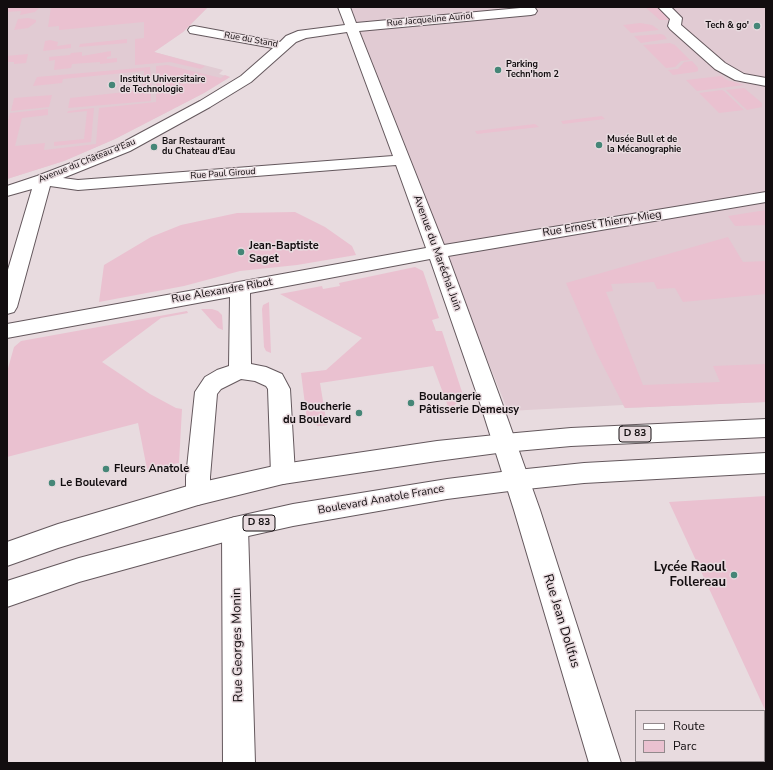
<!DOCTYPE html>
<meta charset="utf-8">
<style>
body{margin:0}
#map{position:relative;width:773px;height:770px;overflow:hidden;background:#e8dbdf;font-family:"Nunito Sans",sans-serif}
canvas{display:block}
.frame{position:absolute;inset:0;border:8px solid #120d0f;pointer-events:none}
.legend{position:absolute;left:635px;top:710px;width:130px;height:52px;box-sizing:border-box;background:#e8dbdf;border:1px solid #92898c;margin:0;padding:5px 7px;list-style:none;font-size:12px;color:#120d0f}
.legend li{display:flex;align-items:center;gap:8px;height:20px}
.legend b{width:20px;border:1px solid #92898c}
</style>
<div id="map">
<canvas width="773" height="770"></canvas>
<div class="frame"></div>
<ul class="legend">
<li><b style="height:5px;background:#fff"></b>Route</li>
<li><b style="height:11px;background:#eac1d0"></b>Parc</li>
</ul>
</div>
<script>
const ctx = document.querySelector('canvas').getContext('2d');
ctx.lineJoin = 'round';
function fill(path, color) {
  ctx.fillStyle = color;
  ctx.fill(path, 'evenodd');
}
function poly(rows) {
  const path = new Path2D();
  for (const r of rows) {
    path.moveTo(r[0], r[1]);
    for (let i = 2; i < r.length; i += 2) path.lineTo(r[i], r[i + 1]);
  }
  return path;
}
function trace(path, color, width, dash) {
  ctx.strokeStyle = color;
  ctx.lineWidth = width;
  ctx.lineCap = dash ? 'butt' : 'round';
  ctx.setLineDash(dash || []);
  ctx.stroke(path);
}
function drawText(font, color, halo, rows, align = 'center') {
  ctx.font = font + ' "Nunito Sans",sans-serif';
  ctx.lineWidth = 3;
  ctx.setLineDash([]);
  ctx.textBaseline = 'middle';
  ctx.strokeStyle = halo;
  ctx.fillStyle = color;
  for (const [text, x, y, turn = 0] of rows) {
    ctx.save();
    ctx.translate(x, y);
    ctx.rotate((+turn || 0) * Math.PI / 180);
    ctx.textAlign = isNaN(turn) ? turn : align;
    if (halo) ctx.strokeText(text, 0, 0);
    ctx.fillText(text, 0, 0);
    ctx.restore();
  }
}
const built = poly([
 [7,7,208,7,183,32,154,52,223,70,219,74,230,77,204,93,115,139,64,161,7,179],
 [348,7,766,7,766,402,625,408,623,405,508,411,353,28]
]);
const green = poly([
 [7,7,38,7,39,8,35,12,20,15,21,11,7,12],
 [51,7,208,7,183,32,154,52,205,66,201,69,170,62,135,65,135,39,144,38,144,22,59,30,59,26,48,27],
 [645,7,658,7,670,20,660,20],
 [28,18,36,20,36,22,28,28,14,30,18,19],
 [640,23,652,25,659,30,631,33,623,25],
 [661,34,664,35,667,39,641,43,634,36],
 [127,39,127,43,79,47,80,44],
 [50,40,58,42,57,46,71,44,71,48,43,51,45,41],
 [670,43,675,45,690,60,681,61,675,67,666,68,643,45],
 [111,51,111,56,107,57,107,59,117,58,117,62,100,64,100,62,72,64,71,68,54,70,55,60,49,61,49,57,70,55,71,53,82,52,82,56],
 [28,54,26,63,14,64,14,62,7,62,7,56],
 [692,61,698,68,698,71,695,72,673,75,668,70,678,69,684,62],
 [167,65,221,78,225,75,230,77,204,93,115,139,64,161,7,179,7,124,10,113,48,109,48,115,22,118,15,146,45,143,44,150,96,144,99,108,156,102,156,66],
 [150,67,151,78,144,79,144,71,63,79,62,83,33,86,37,77],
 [721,76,727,80,744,85,697,91,686,80],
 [151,81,151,101,68,108,70,98,144,90,143,82],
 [744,88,762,103,762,107,747,110,726,90],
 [722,90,724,91,744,110,719,113,699,93],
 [52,95,49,107,11,111,14,98],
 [94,108,91,142,54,146,54,142,84,139,87,111,67,113,68,111],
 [602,116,605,119,563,124,561,121],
 [535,124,539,127,477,134,475,131],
 [766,210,766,225,735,226,728,216],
 [295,212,325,227,352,246,356,255,297,265,240,271,184,286,99,302,104,265,151,237,181,225,237,213],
 [728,237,743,262,766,261,766,294,683,302,675,288,657,289,654,282,611,284,613,291,606,292,643,385,720,382,713,366,766,364,766,402,625,408,597,354,566,283],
 [415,267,423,271,439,318,432,320,436,331,442,331,464,398,449,409,433,366,320,383,327,425,318,426,307,420,301,373,326,370,362,338,280,294,322,286,323,289,340,286,339,283],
 [269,302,271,353,266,351,264,347,262,309,263,305],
 [201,309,212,309,218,311,222,315,223,330,218,328],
 [187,311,188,313,161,318,102,362,150,394,176,408,182,409,179,463,147,469,138,423,7,457,7,372,14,347,21,341],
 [766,496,766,712,669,502]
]);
const minor = poly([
 [338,7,350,7,356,23,531,7,535,8,537,11,535,14,531,15,359,31,444,245,766,192,766,202,448,256,502,403,540,510,621,763,589,763,514,510,480,403,430,259,250,293,251,364,266,367,282,374,290,389,295,474,292,481,283,484,274,481,271,474,268,389,266,386,255,381,241,379,221,389,217,394,210,477,210,494,207,501,198,505,189,501,186,494,186,477,195,392,205,377,217,370,229,366,230,297,7,338,7,324,426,248,396,165,78,190,50,186,17,307,14,312,7,314,7,273,32,189,7,196,7,186,37,176,118,145,200,101,241,76,273,48,190,33,188,30,190,27,194,26,280,42,286,36,298,31,345,25,338,7],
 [347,32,393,156,78,180,63,178,130,151,210,107,251,82,296,42,306,38,347,32],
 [658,7,671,7,682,18,681,25,725,63,744,74,766,78,766,86,735,80,715,69,670,29,668,26,670,19,658,7],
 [235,517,244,520,248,528,255,763,223,763,222,528,226,520,235,517]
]);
const major = poly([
 [766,419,766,437,571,446,505,452,437,461,283,484,198,505,58,548,7,566,7,542,58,524,198,483,283,464,437,441,505,434,571,428,766,419],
 [766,453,766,473,584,483,517,490,447,499,293,526,235,539,79,582,7,607,7,581,79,558,235,517,293,504,447,479,517,470,584,463,766,453]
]);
const markers = [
 [757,26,4,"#458677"],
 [498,70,4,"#458677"],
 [112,85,4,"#458677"],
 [599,145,4,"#458677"],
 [154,147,4,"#458677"],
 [241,252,4,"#458677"],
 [411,403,4,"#458677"],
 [359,413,4,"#458677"],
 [106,469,4,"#458677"],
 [52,483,4,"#458677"],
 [734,575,4,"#458677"]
];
const farStreetnames = [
 ["Rue Jacqueline Auriol",430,20,-5],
 ["Rue du Stand",251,40,10],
 ["Avenue du Château d'Eau",87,161,-22],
 ["Rue Paul Giroud",223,174,-4]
];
const farPoinames = [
 ["Tech & go'",749,26,"right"],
 ["Parking",506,65],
 ["Techn'hom 2",506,75],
 ["Institut Universitaire",120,80],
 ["de Technologie",120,90],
 ["Musée Bull et de",607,140],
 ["la Mécanographie",607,150],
 ["Bar Restaurant",162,142],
 ["du Chateau d'Eau",162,152]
];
const shields = [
 [635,434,32],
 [259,523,32]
];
const shieldNames = [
 ["D 83",635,434],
 ["D 83",259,523]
];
const streetNames = [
 ["Rue Ernest Thierry-Mieg",602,224,-9],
 ["Avenue du Maréchal Juin",437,253,70],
 ["Rue Alexandre Ribot",222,291,-10],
 ["Boulevard Anatole France",381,500,-10]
];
const poiNames = [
 ["Jean-Baptiste",249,246],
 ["Saget",249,259],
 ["Boulangerie",419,397],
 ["Pâtisserie Demeusy",419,410],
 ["Boucherie",351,407,"right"],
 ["du Boulevard",351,420,"right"],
 ["Fleurs Anatole",114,469],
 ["Le Boulevard",60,483]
];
const nearPoinames = [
 ["Lycée Raoul",726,568],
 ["Follereau",726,583]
];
const nearStreetnames = [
 ["Rue Jean Dollfus",561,621,73],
 ["Rue Georges Monin",238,645,-91]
];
fill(built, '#e1cbd3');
fill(green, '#eac1d0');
trace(minor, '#64585d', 2);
trace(major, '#64585d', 2);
fill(minor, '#fff');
fill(major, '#fff');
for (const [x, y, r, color] of markers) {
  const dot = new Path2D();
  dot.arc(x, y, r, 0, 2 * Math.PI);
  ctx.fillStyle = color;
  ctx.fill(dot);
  trace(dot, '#e8dbdf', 1.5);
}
drawText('9px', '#120d0f', '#e8dbdf', farStreetnames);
drawText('bold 9px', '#120d0f', '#e8dbdf', farPoinames, 'left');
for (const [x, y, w] of shields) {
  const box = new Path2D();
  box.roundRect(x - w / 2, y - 8, w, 16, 3);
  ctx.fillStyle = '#e8dbdf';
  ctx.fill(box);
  trace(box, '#120d0f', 1);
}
drawText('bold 10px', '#120d0f', null, shieldNames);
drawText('11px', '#120d0f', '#e8dbdf', streetNames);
drawText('bold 11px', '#120d0f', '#e8dbdf', poiNames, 'left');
drawText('bold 13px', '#120d0f', '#e8dbdf', nearPoinames, 'right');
drawText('13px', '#120d0f', '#e8dbdf', nearStreetnames);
</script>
